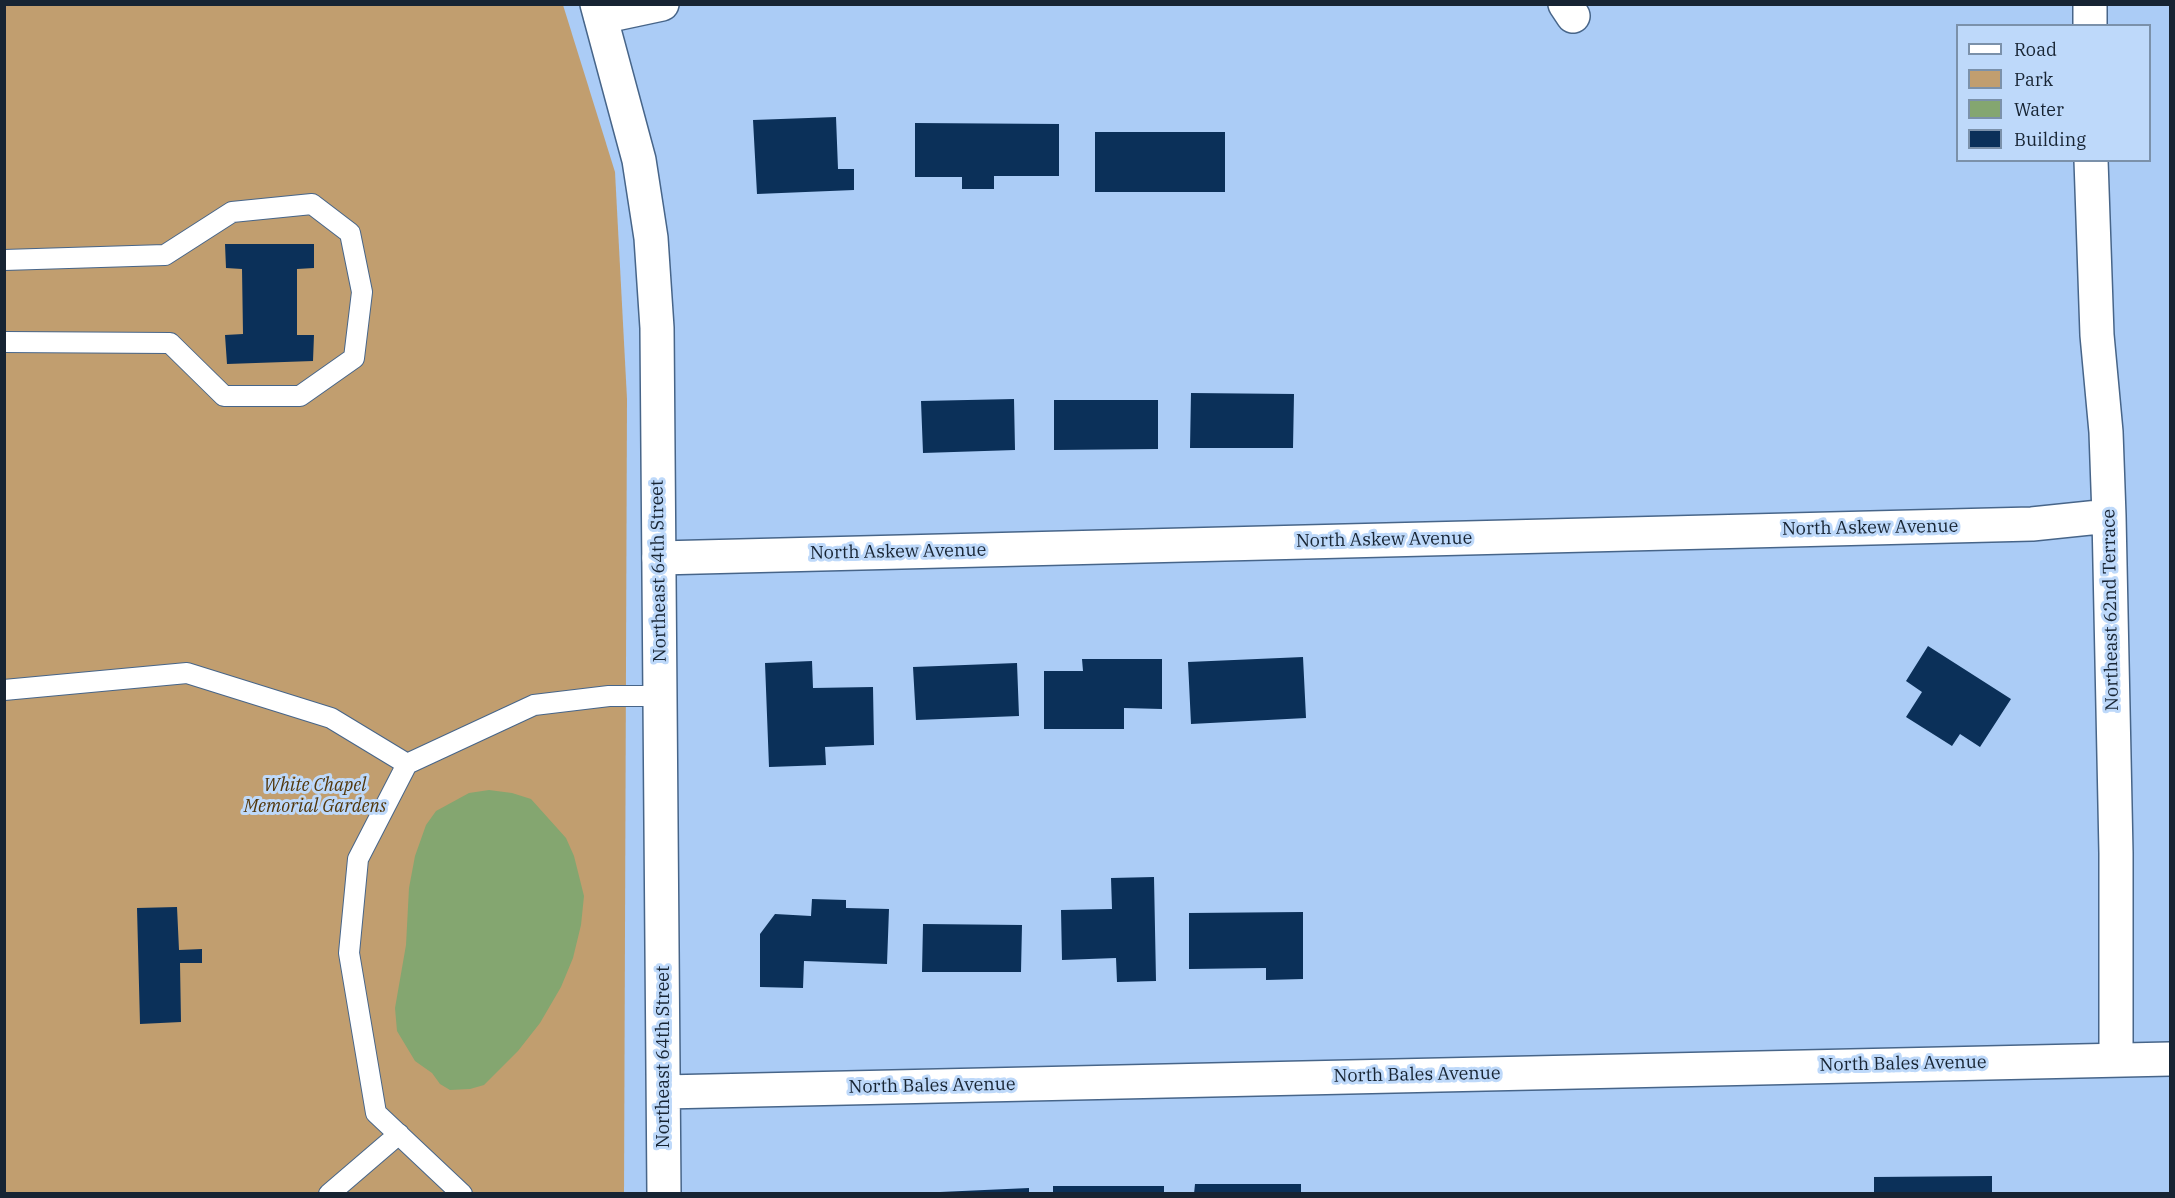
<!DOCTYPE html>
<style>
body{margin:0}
#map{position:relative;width:2175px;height:1198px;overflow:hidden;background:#abccf6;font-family:"IBM Plex Serif",serif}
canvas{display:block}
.frame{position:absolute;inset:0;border:6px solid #172433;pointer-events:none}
.legend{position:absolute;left:1956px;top:24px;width:195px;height:138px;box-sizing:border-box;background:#bed9fa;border:2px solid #7b91aa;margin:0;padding:8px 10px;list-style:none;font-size:18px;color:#172433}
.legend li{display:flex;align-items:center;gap:12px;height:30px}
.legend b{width:30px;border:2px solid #7b91aa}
</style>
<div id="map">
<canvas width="2175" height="1198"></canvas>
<div class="frame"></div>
<ul class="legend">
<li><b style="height:8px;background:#fff"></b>Road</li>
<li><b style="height:16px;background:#c19e6f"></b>Park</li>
<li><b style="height:16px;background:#84a670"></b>Water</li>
<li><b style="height:16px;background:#0b3059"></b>Building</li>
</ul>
</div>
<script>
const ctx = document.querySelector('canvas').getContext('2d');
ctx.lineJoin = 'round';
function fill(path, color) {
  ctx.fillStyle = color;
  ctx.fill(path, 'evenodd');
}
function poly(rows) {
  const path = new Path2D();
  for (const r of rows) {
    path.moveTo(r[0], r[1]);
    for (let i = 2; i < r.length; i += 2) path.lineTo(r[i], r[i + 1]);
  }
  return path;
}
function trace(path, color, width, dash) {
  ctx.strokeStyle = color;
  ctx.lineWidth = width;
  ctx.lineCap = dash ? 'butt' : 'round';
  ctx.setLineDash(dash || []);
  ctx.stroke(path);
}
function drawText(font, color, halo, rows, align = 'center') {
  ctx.font = font + ' "IBM Plex Serif",serif';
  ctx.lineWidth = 6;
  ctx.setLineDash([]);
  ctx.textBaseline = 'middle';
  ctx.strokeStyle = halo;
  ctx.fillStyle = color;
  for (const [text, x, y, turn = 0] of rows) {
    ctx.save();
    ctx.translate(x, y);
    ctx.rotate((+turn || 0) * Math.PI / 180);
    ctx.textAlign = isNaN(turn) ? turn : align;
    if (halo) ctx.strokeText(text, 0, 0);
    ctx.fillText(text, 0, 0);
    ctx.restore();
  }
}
const green = poly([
 [5,5,563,5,615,172,627,399,624,1193,5,1194]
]);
const water = poly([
 [489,790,512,793,531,799,566,838,574,856,584,896,581,925,573,958,561,987,540,1023,518,1051,484,1085,470,1089,450,1090,440,1084,432,1073,415,1061,397,1031,395,1008,406,945,409,888,415,856,426,825,436,811,469,793]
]);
const building = poly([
 [836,117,838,169,854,169,854,190,757,194,753,120],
 [915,123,1059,124,1059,176,994,176,994,189,962,189,962,177,915,177],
 [1095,132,1225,132,1225,192,1095,192],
 [225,244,314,244,314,268,297,269,297,335,314,335,313,361,227,364,225,335,243,334,242,269,226,268],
 [1191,393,1294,394,1293,448,1190,448],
 [1014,399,1015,450,923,453,921,401],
 [1054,400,1158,400,1158,449,1054,450],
 [1928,646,2011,699,1980,747,1960,734,1952,746,1906,717,1922,692,1906,681],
 [1303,657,1306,718,1191,724,1188,662],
 [1082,659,1162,659,1162,709,1124,708,1124,729,1044,729,1044,671,1083,671],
 [812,661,813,688,873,687,874,745,825,747,826,765,769,767,765,663],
 [1017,663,1019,716,916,720,913,667],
 [1154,877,1156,981,1117,982,1116,958,1062,960,1061,910,1112,909,1111,878],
 [812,899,846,900,846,908,889,909,887,964,804,961,803,988,760,987,760,934,775,914,811,916],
 [177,907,179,950,202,949,202,963,180,963,181,1022,140,1024,137,908],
 [1303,912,1303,979,1266,980,1266,968,1189,969,1189,913],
 [923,924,1022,925,1021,972,922,972],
 [1992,1176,1992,1194,1874,1194,1874,1177],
 [1195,1184,1301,1184,1301,1194,1194,1194],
 [1053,1186,1164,1186,1164,1194,1053,1194],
 [1029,1188,1029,1194,940,1194,940,1192]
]);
const service = poly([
 [4,260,165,255,232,212,312,204,350,233,362,292,354,358,300,396,224,396,170,343,4,342],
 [4,690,187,673,331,718,407,764],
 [329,1194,399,1134],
 [462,1194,376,1113,349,953,358,859,407,764,534,705,609,696,660,696]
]);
const minor = poly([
 [1565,4,1573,16],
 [2090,4,2090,26],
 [601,17,662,4],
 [2091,160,2097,335,2106,432,2109,516,2116,853,2116,1059],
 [659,558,2032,524,2109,516]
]);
const tertiary = poly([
 [597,4,639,160,651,238,657,328,664,1194],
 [664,1092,2170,1059]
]);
const streetNames = [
 ["North Askew Avenue",1870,528,-1],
 ["North Askew Avenue",1384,540,-1],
 ["North Askew Avenue",898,552,-1],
 ["Northeast 64th Street",659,571,-91],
 ["Northeast 62nd Terrace",2111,610,-91],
 ["Northeast 64th Street",664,1057,-90],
 ["North Bales Avenue",1903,1064,-1],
 ["North Bales Avenue",1417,1075,-1],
 ["North Bales Avenue",932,1086,-1]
];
const parkNames = [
 ["White Chapel",315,786],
 ["Memorial Gardens",315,807]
];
fill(green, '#c19e6f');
fill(water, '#84a670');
fill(building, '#0b3059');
trace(service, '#476589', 22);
trace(minor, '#476589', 36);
trace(tertiary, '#476589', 36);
trace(service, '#fff', 20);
trace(minor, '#fff', 33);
trace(tertiary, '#fff', 33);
drawText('18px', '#172433', '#bed9fa', streetNames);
drawText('italic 18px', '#52370b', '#bed9fa', parkNames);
</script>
